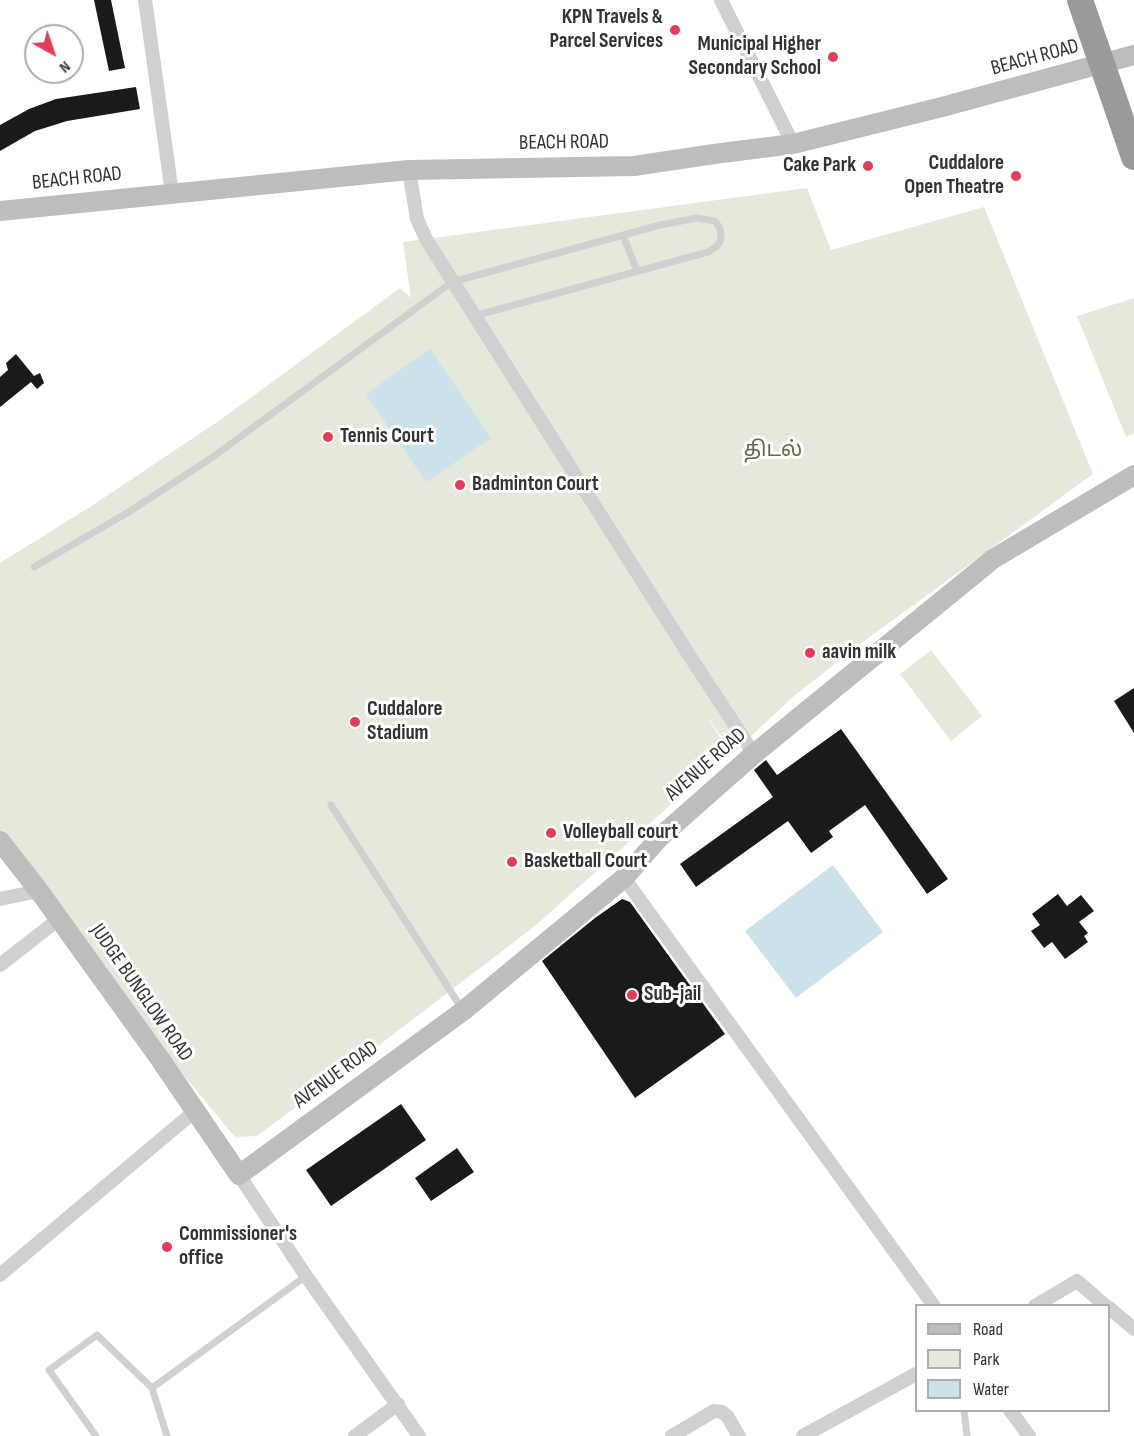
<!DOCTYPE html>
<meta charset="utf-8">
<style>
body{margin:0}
#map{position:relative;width:1134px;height:1436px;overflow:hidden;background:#fff;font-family:"Sofia Sans Condensed",sans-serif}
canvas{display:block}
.legend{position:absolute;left:915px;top:1304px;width:195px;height:108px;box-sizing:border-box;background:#fff;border:2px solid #adadad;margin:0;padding:8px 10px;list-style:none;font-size:18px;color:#333}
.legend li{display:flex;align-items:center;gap:12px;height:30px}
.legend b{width:30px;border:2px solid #adadad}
.north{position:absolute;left:24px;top:24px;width:60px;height:60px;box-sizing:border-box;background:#fff;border:2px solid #adadad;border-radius:50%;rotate:140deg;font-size:16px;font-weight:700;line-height:24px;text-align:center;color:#333}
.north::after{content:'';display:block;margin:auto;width:21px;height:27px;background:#e33c59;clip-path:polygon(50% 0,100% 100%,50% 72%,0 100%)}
</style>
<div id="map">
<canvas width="1134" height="1436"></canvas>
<ul class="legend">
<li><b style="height:8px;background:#bdbdbd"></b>Road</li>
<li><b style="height:16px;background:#e4e9dc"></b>Park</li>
<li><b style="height:16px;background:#cce2eb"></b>Water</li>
</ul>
<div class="north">N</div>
</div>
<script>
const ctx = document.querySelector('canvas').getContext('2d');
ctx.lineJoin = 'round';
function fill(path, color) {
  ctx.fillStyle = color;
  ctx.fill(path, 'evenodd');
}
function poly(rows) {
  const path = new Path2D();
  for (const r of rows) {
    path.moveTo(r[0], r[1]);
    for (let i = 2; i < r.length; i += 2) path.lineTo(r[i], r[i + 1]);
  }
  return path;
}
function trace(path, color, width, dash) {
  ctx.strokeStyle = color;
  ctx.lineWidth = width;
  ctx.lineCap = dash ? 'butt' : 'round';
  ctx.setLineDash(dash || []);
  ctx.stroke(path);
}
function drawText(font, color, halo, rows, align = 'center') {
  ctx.font = font + ' "Sofia Sans Condensed","Noto Sans Tamil",sans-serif';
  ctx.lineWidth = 6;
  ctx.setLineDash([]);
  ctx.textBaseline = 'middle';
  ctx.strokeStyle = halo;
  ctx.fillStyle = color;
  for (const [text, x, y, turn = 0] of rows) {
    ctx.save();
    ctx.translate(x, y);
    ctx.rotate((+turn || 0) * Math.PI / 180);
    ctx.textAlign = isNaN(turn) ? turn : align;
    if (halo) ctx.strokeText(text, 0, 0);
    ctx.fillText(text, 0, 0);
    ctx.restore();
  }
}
const green = poly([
 [807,188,831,250,984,207,1093,474,867,639,794,696,733,753,706,715,728,751,685,792,535,926,361,1059,257,1136,235,1137,112,989,0,837,0,563,93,505,223,418,400,288,411,298,403,242],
 [1134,298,1134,433,1126,437,1077,316],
 [931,650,982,716,951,741,900,674]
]);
const water = poly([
 [430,349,491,438,426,482,366,394],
 [833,865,883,932,796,998,745,931]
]);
const building = poly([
 [94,0,111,0,125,68,109,71],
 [136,87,140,109,67,121,35,131,0,151,0,125,29,109,56,99],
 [16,354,34,376,40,373,44,383,37,389,31,382,0,407,0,377,8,370,6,363],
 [1134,688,1134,733,1114,701],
 [841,729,948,879,927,894,865,805,829,831,833,837,811,853,788,821,696,887,680,864,773,797,754,770,766,760,777,775],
 [1058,894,1067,906,1081,895,1094,911,1079,922,1088,933,1084,936,1088,942,1065,959,1052,942,1044,948,1031,931,1040,925,1032,914],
 [622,899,630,902,725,1034,635,1098,542,961,595,918],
 [401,1104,426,1140,331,1206,306,1170],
 [457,1148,474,1172,431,1201,415,1178]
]);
const lane = poly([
 [623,235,637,271],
 [34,567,127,513,210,459,452,282,660,225,697,218,715,221,720,228,721,235,720,242,716,247,708,252,474,316],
 [331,805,462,1009],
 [152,1388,306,1276],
 [964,1410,967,1436],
 [96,1436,49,1370,97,1335,152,1388,167,1436]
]);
const street = poly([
 [145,0,172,193],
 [721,0,793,144],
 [409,170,417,219,426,239,689,655,754,754],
 [624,878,934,1306],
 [0,899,39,891],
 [0,965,59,919],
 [239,1175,306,1276,419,1436],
 [0,1275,195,1111],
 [1035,1306,1077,1281,1106,1306],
 [1108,1307,1134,1329],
 [1010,1410,1029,1436],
 [355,1436,398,1404],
 [672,1436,714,1411,722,1412,727,1416,739,1436],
 [803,1436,916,1374]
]);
const secondary = poly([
 [0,211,409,170,634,166,714,154,793,144,942,107,1134,55],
 [0,841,39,891,160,1059,239,1175,463,1011,624,878,660,837,754,754,993,559,1134,475]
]);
const highway = poly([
 [1080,0,1134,157]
]);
const markers = [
 [675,30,6,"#e33c59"],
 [833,57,6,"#e33c59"],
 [868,166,6,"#e33c59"],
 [1016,176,6,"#e33c59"],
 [328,437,6,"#e33c59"],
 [460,485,6,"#e33c59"],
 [810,653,6,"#e33c59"],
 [355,722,6,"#e33c59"],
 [551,833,6,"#e33c59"],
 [512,862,6,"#e33c59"],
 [632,995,6,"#e33c59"],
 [167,1247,6,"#e33c59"]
];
const poiNames = [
 ["KPN Travels &",663,18,"right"],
 ["Parcel Services",663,42,"right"],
 ["Municipal Higher",821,45,"right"],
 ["Secondary School",821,69,"right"],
 ["Cuddalore",1004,164,"right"],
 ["Open Theatre",1004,188,"right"],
 ["Cake Park",856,166,"right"],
 ["Tennis Court",340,437],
 ["Badminton Court",472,485],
 ["aavin milk",822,653],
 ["Cuddalore",367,710],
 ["Stadium",367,734],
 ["Volleyball court",563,833],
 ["Basketball Court",524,862],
 ["Sub-jail",644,995],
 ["Commissioner's",179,1235],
 ["office",179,1259]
];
const streetNames = [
 ["BEACH ROAD",1035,58,-15],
 ["BEACH ROAD",564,143,-1],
 ["BEACH ROAD",77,179,-6],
 ["AVENUE ROAD",706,765,-41],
 ["JUDGE BUNGLOW ROAD",141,993,55],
 ["AVENUE ROAD",336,1075,-36]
];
const parkNames = [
 ["திடல்",773,451]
];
fill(green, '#e4e9dc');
fill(water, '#cce2eb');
fill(building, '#1a1a1a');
trace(lane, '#d0d0d0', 7);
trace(street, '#d0d0d0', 14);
trace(secondary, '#bdbdbd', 20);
trace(highway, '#9a9a9a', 26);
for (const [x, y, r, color] of markers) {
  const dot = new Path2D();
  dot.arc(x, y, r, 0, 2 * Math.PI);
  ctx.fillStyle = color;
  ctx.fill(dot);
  trace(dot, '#fff', 2);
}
drawText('bold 21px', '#333', '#fff', poiNames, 'left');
drawText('21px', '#333', '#fff', streetNames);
drawText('21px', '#5a6f40', '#fff', parkNames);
</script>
